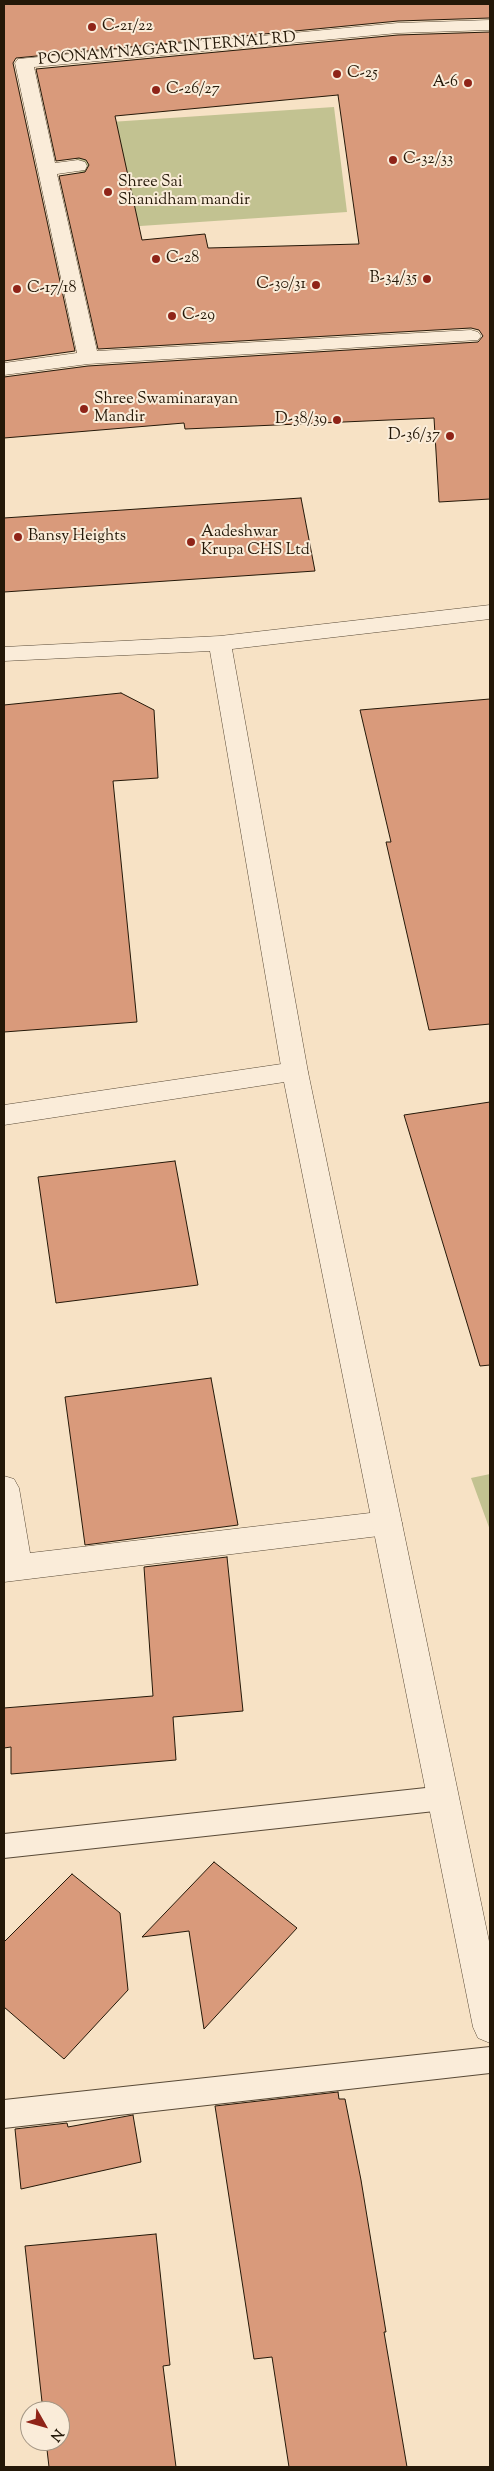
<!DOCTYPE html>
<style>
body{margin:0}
#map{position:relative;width:494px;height:2471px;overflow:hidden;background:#f7e2c5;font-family:"Sorts Mill Goudy",serif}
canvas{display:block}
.frame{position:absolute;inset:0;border:5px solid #241808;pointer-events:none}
.north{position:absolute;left:20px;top:2401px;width:50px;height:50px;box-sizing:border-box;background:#faecd9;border:1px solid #a49785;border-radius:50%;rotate:128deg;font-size:14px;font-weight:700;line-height:20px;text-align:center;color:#241808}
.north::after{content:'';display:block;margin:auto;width:18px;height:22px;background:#8f2418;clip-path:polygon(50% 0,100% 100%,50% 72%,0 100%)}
</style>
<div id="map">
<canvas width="494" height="2471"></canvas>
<div class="frame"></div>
<div class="north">N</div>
</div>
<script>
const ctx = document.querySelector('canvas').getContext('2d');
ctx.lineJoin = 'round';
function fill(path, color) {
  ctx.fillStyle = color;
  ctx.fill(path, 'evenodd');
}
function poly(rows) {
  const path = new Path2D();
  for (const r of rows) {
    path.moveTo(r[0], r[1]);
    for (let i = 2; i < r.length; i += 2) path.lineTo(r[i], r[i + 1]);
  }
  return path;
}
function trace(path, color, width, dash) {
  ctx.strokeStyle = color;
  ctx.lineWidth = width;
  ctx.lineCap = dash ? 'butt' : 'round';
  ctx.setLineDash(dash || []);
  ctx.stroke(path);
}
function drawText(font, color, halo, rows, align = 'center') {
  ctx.font = font + ' "Sorts Mill Goudy",serif';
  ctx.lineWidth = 4;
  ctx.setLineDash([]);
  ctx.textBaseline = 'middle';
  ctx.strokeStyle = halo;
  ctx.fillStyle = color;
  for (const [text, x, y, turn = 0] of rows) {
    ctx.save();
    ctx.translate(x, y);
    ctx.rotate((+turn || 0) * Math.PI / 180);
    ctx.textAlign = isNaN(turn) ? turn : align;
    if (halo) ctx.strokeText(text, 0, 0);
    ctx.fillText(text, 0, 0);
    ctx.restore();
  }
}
const green = poly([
 [334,107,347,212,96,229,66,125],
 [490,1474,490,1530,471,1478]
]);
const building = poly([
 [4,4,490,4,490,18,398,21,16,58,13,63,75,351,4,361,4,4],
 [490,32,490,499,439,502,434,418,185,429,184,423,4,438,4,377,88,366,478,342,483,336,479,330,471,328,98,349,59,176,85,172,89,165,86,160,79,158,56,161,36,69,398,35,490,32],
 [338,95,359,244,208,248,205,234,142,240,115,116,338,95],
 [301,498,315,571,4,592,4,518,301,498],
 [121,693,154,710,158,778,113,781,137,1022,4,1032,4,705,121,693],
 [490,699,490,1024,429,1030,386,842,391,842,360,710,490,699],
 [490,1102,490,1365,480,1366,404,1115,490,1102],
 [175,1161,198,1285,56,1303,38,1177,175,1161],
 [211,1378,238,1525,85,1545,65,1397,211,1378],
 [227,1557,243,1711,173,1717,176,1760,11,1774,11,1747,4,1748,4,1708,153,1696,144,1567,227,1557],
 [214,1862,297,1928,204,2029,189,1931,142,1937,214,1862],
 [72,1874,120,1913,128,1990,64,2059,4,2007,4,1942,72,1874],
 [338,2092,339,2099,345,2099,361,2180,386,2332,384,2332,407,2467,289,2467,272,2357,254,2359,215,2106,338,2092],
 [133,2115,141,2162,21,2189,15,2129,67,2123,68,2127,133,2115],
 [156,2234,170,2365,163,2366,176,2467,49,2467,46,2441,60,2441,60,2411,43,2411,25,2246,156,2234]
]);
const service = poly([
 [444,1786,453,1790,457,1798,453,1806,444,1810,4,1858,4,1834,444,1786],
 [490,2047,490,2073,4,2128,4,2100,490,2047]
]);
const minor = poly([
 [490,20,490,30,398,33,34,67,55,163,78,160,85,162,87,166,85,170,57,174,97,351,471,330,478,332,481,336,478,340,88,364,4,375,4,363,77,353,15,63,18,59,398,23,490,20],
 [295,1062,304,1065,308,1072,304,1079,4,1125,4,1105,295,1062],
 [4,1476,14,1479,19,1488,30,1553,387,1511,398,1514,402,1523,398,1532,387,1535,4,1582,4,1476]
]);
const tertiary = poly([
 [490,605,490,619,232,649,308,1072,490,1946,490,2043,478,2038,473,2027,282,1072,210,651,4,661,4,647,220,636,490,605]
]);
const markers = [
 [92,27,5,"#8f2418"],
 [337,74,5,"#8f2418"],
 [468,83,5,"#8f2418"],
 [156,90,5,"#8f2418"],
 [393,160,5,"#8f2418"],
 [108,192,5,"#8f2418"],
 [156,259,5,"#8f2418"],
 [427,279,5,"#8f2418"],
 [316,285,5,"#8f2418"],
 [17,289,5,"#8f2418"],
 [172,316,5,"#8f2418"],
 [84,409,5,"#8f2418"],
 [337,420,5,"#8f2418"],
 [450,436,5,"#8f2418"],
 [18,537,5,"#8f2418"],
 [191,542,5,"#8f2418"]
];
const farPoinames = [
 ["C-21/22",102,27],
 ["C-25",347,74],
 ["A-6",458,83,"right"],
 ["C-26/27",166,90],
 ["C-32/33",403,160],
 ["Shree Sai",118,183],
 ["Shanidham mandir",118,201],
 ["C-28",166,259],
 ["B-34/35",417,279,"right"],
 ["C-30/31",306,285,"right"],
 ["C-17/18",27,289],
 ["C-29",182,316],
 ["Shree Swaminarayan",94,400],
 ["Mandir",94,418],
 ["D-38/39",327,420,"right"],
 ["D-36/37",440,436,"right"],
 ["Aadeshwar",201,533],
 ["Krupa CHS Ltd",201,551],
 ["Bansy Heights",28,537]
];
const farStreetnames = [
 ["POONAM NAGAR INTERNAL RD",167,50,-5]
];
fill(green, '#c2c291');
fill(building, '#d99a7b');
trace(building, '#241808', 1);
trace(service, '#594a37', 2);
trace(minor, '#594a37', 1);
trace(tertiary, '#594a37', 1);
fill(service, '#faecd9');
fill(minor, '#faecd9');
fill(tertiary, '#faecd9');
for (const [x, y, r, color] of markers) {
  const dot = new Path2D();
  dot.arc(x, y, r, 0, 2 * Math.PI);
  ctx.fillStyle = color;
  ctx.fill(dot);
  trace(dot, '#faecd9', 2);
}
drawText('16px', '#241808', '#faecd9', farPoinames, 'left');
drawText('16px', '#241808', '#faecd9', farStreetnames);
</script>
